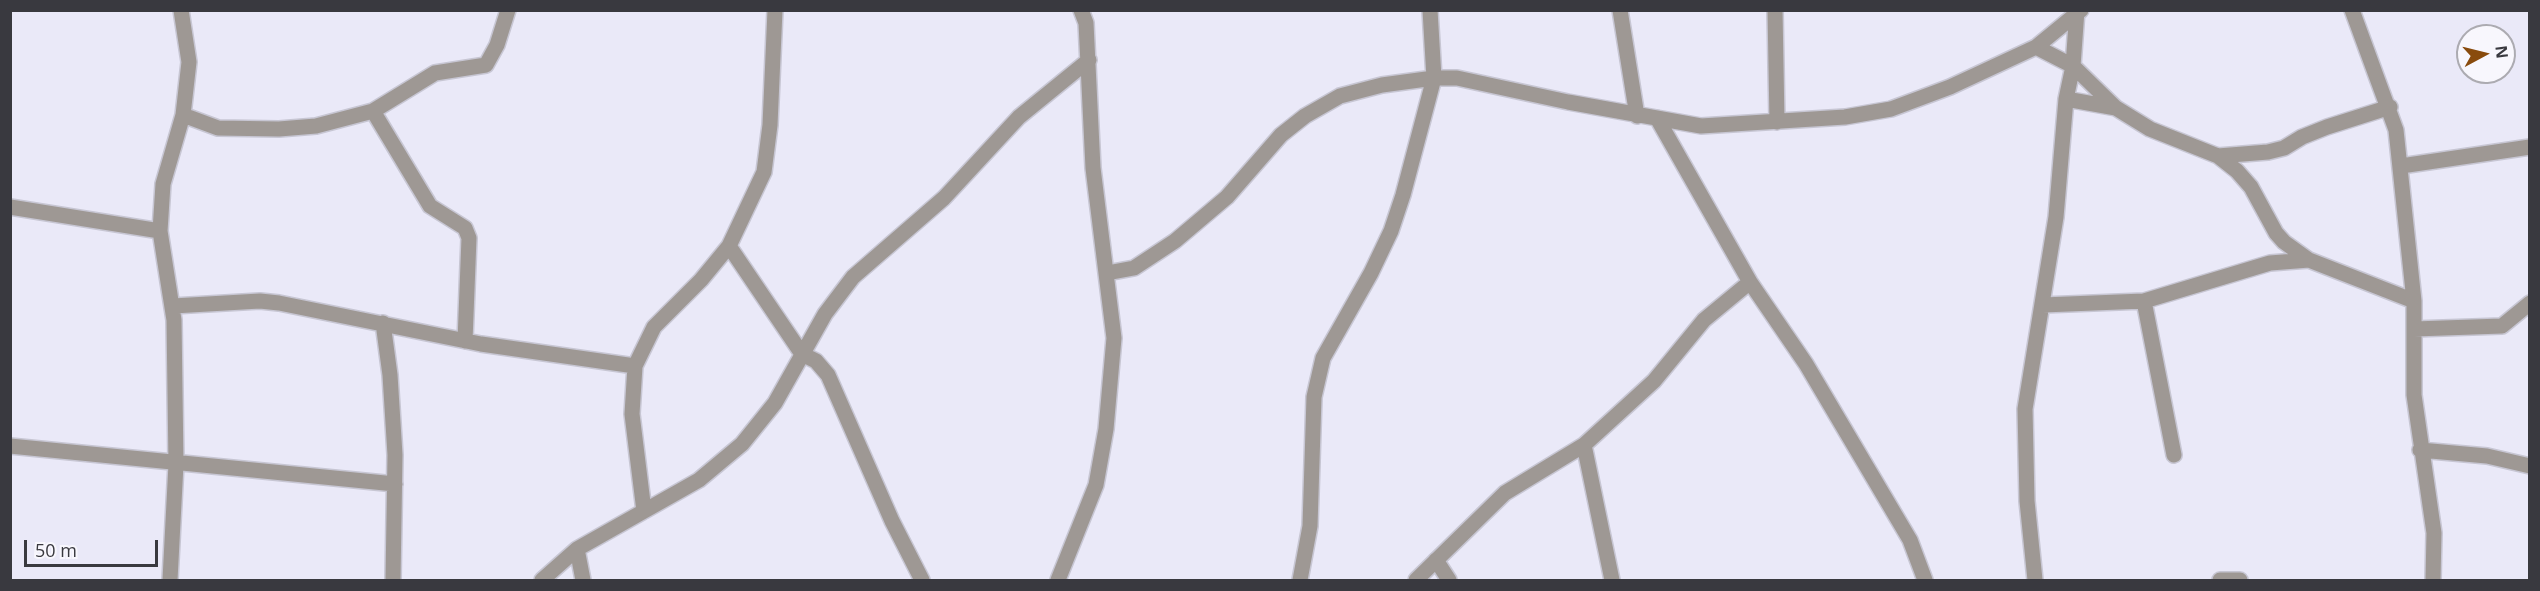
<!DOCTYPE html>
<style>
body{margin:0}
#map{position:relative;width:2540px;height:591px;overflow:hidden;background:#eae9f8;font-family:"Open Sans",sans-serif}
canvas{display:block}
.frame{position:absolute;inset:0;border:12px solid #39393f;pointer-events:none}
.north{position:absolute;left:2456px;top:24px;width:60px;height:60px;box-sizing:border-box;background:#f8f7fd;border:2px solid #acabb1;border-radius:50%;rotate:83deg;font-size:16px;font-weight:700;line-height:24px;text-align:center;color:#39393f}
.north::after{content:'';display:block;margin:auto;width:21px;height:27px;background:#894b0d;clip-path:polygon(50% 0,100% 100%,50% 72%,0 100%)}
.scale{position:absolute;left:24px;top:540px;width:134px;height:27px;box-sizing:border-box;border:3px solid #39393f;border-top:0;padding-left:8px;font-size:18px;line-height:21px;white-space:nowrap;color:#39393f;-webkit-text-stroke:4px #f8f7fd;paint-order:stroke}
</style>
<div id="map">
<canvas width="2540" height="591"></canvas>
<div class="frame"></div>
<div class="north">N</div>
<div class="scale">50 m</div>
</div>
<script>
const ctx = document.querySelector('canvas').getContext('2d');
ctx.lineJoin = 'round';
function poly(rows) {
  const path = new Path2D();
  for (const r of rows) {
    path.moveTo(r[0], r[1]);
    for (let i = 2; i < r.length; i += 2) path.lineTo(r[i], r[i + 1]);
  }
  return path;
}
function trace(path, color, width, dash) {
  ctx.strokeStyle = color;
  ctx.lineWidth = width;
  ctx.lineCap = dash ? 'butt' : 'round';
  ctx.setLineDash(dash || []);
  ctx.stroke(path);
}
const minor = poly([
 [1620,10,1637,116],
 [1775,10,1777,122],
 [2352,10,2396,130,2414,301,2414,395,2434,533,2433,580],
 [2036,47,2073,66,2116,108,2150,129,2218,156,2237,171,2251,187,2276,233,2284,242,2309,260],
 [2066,99,2116,108],
 [373,111,430,206,465,228,469,238,465,341],
 [183,115,218,128,279,129,316,126,373,111,435,73,486,65,497,45,508,10],
 [1657,118,1750,282,1806,364,1910,540,1925,580],
 [2218,156,2268,152,2284,148,2302,137,2327,127,2390,107],
 [2401,166,2530,147],
 [10,207,160,231],
 [729,246,802,354,816,361,828,375,892,521,922,580],
 [1107,273,1134,268,1175,241,1227,197,1281,135,1305,116,1340,96,1382,85,1434,78,1457,78,1568,102,1701,126,1845,117,1891,109,1950,87,2036,47,2081,10],
 [2144,301,2174,455],
 [2043,305,2144,301,2270,263,2309,260,2414,301],
 [173,306,260,301,279,303,481,344,635,366],
 [383,323,390,375,395,455,393,580],
 [2414,329,2502,326,2530,303],
 [1584,445,1612,580],
 [10,446,395,484],
 [2420,450,2487,456,2530,466],
 [644,511,632,414,635,366,654,327,701,280,729,246,764,172,770,125,775,10],
 [577,549,583,580],
 [1436,560,1449,580],
 [170,580,176,464,174,320,160,231,163,184,183,115,189,62,181,10],
 [542,580,577,549,699,480,742,444,775,403,825,314,853,277,944,198,1019,117,1089,60],
 [1058,580,1096,485,1106,429,1114,338,1093,168,1086,23,1081,10],
 [1300,580,1310,526,1314,397,1323,358,1371,273,1391,231,1403,195,1434,78,1430,10],
 [1416,580,1505,493,1584,445,1654,381,1704,320,1750,282],
 [2035,580,2027,501,2025,409,2056,217,2066,99,2073,66,2077,10],
 [2220,580,2240,580]
]);
trace(minor, '#c7c6d3', 18);
trace(minor, '#9e9894', 15);
</script>
